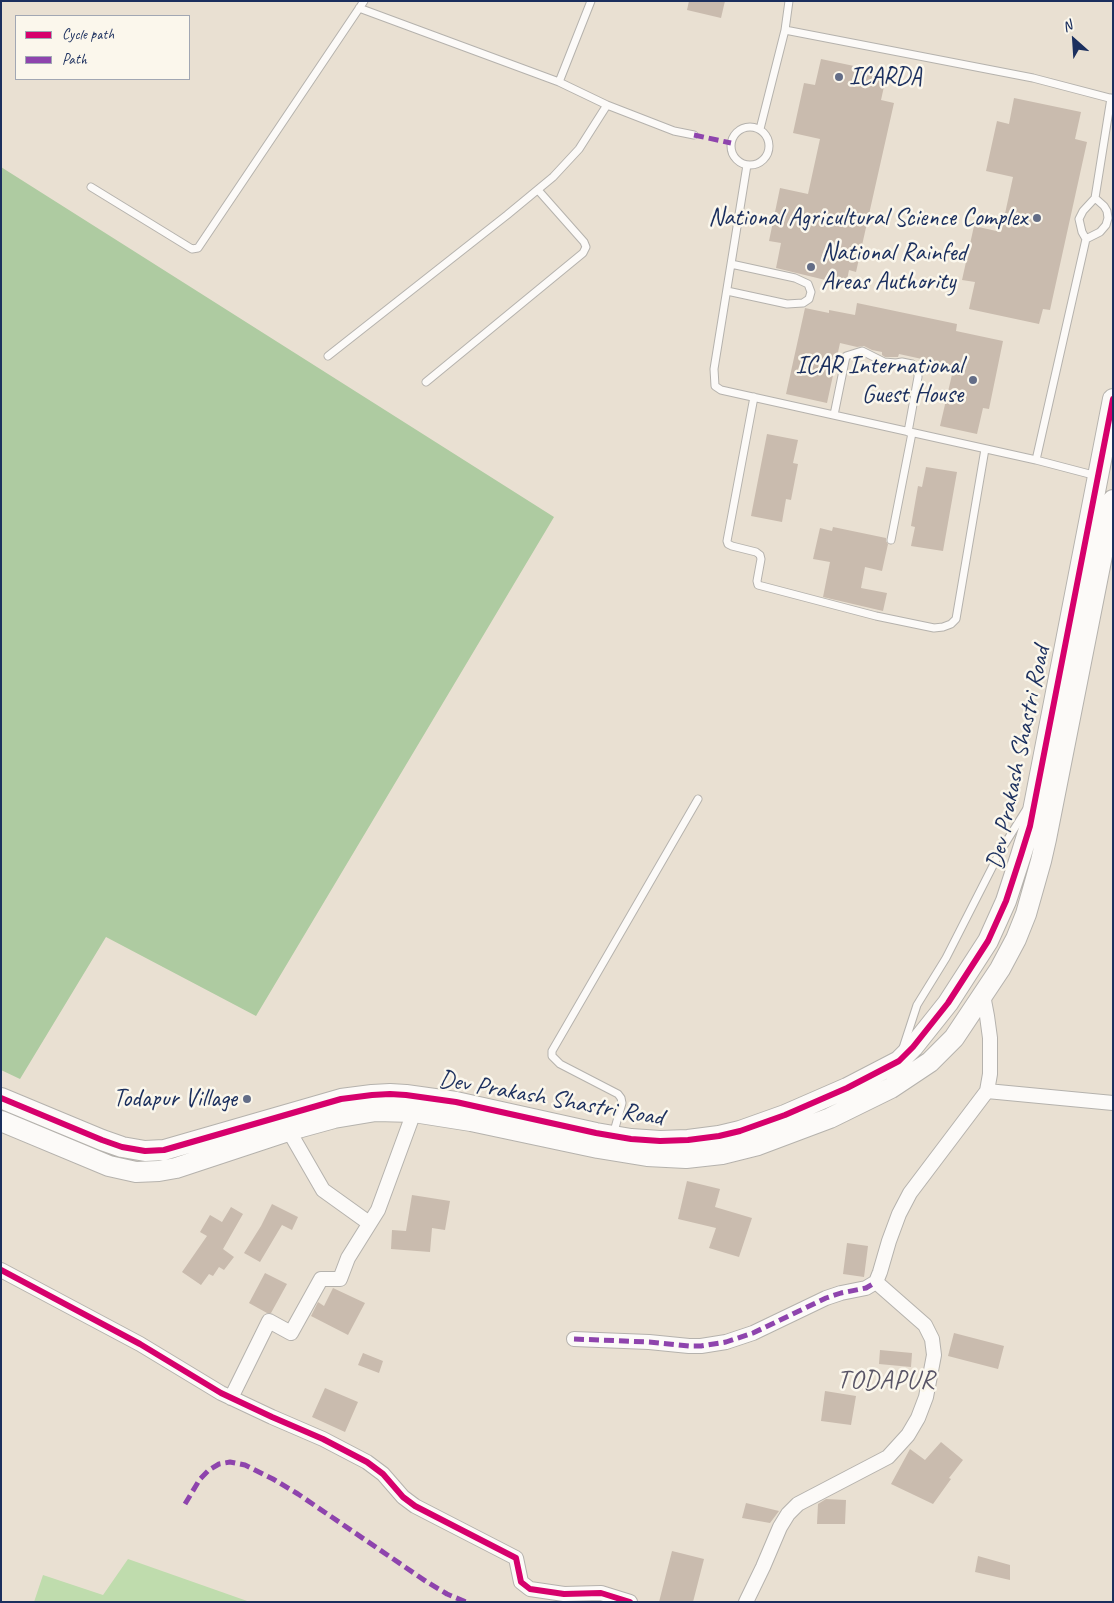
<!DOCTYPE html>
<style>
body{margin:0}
#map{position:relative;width:1114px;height:1603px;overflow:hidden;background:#e9e0d2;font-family:Caveat,sans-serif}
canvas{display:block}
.frame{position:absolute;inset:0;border:2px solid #1b2f5e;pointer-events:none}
.legend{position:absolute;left:15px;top:15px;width:175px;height:65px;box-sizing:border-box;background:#fbf7ec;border:1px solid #a1a7b3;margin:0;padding:6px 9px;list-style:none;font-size:15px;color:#1b2f5e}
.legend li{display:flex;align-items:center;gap:10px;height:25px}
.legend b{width:25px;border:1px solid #a1a7b3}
.north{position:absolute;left:1049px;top:15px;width:50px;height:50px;-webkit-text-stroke:4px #fbf7ec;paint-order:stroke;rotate:334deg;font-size:14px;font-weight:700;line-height:20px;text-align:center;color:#1b2f5e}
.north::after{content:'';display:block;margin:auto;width:18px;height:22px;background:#1b2f5e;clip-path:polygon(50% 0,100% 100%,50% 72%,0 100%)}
</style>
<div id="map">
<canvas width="1114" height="1603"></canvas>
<div class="frame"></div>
<ul class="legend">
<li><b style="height:6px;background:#d6006c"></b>Cycle path</li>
<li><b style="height:6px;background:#8e44ad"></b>Path</li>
</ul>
<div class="north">N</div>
</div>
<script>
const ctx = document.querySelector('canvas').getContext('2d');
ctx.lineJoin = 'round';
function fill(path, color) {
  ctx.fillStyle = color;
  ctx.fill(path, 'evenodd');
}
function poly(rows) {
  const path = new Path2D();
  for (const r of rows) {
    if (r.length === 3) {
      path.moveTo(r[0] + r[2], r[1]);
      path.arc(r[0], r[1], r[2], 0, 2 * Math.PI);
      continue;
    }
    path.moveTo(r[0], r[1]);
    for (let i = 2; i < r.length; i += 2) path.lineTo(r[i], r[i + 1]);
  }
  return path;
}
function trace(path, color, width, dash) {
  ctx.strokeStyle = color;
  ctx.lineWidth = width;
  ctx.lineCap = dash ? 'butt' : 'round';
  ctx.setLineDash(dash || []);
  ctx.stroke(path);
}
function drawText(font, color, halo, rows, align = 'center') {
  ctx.font = font + ' Caveat,sans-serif';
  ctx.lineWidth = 5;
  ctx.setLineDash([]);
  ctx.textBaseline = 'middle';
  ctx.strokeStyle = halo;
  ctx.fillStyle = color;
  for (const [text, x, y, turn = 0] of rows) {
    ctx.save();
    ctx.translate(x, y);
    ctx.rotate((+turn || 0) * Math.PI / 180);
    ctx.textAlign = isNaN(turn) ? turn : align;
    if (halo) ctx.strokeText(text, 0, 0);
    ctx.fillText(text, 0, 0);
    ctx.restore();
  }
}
const green = poly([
 [128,1559,250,1602,34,1602,43,1575,103,1595]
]);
const forest = poly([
 [1,167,554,517,256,1016,106,937,20,1079,1,1070]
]);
const building = poly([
 [689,1,725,1,721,18,687,10],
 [821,59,887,73,881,100,894,103,856,272,849,270,846,285,776,268,781,243,769,241,780,188,808,194,820,139,793,133,804,83,815,85],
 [1014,98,1081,112,1075,139,1087,142,1050,310,1043,309,1039,324,969,309,975,282,962,280,974,226,1001,232,1013,177,986,171,997,121,1009,124],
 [857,303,957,324,956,331,1003,341,989,409,983,408,977,434,940,426,954,366,899,354,898,357,885,357,882,355,882,352,872,350,864,346,857,347,840,343,827,403,786,394,805,308,829,313,829,310,855,315],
 [767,434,798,440,793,463,798,464,791,500,786,499,782,522,751,516],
 [926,467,957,472,943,551,911,546,915,527,911,526,918,486,922,487],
 [833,527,886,538,886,541,888,544,882,571,865,567,861,588,887,593,883,611,823,597,830,562,813,559,820,528,832,531],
 [687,1181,720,1189,715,1207,752,1218,739,1257,709,1248,716,1228,678,1219],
 [412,1195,450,1201,445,1230,432,1228,430,1252,391,1249,392,1230,406,1231],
 [272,1204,298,1217,292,1230,282,1225,260,1262,244,1253,261,1226],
 [231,1207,243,1214,223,1249,234,1257,224,1270,219,1267,213,1276,209,1274,201,1285,182,1272,207,1236,200,1232,210,1215,222,1222],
 [847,1243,868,1246,864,1277,843,1274],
 [265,1273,287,1284,271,1313,267,1313,249,1303],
 [333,1288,365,1303,348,1335,311,1316,318,1302,324,1306],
 [954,1333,1004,1346,998,1369,948,1356],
 [880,1350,912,1353,911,1367,879,1364],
 [363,1353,383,1361,379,1373,358,1365],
 [325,1388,358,1402,345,1432,312,1417],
 [825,1391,856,1396,851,1425,821,1421],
 [941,1442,963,1460,949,1478,951,1479,933,1504,891,1484,910,1449,925,1460],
 [826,1499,846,1500,845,1524,817,1524,818,1504],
 [746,1503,779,1511,770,1523,742,1518],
 [672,1551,704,1559,693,1602,659,1602],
 [978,1556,1010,1565,1010,1580,975,1572]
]);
const lane = poly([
 [359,8,559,82,607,105,674,131,694,135],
 [785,30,1033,78,1113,99],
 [559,82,591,1],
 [750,146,19],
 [760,129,785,30,789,1],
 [747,165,714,369,715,386,721,390,1036,460,1097,476],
 [91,187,192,249,198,248,364,1],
 [1086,239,1100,232,1106,225,1108,218,1107,211,1104,206,1095,198],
 [727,291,787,304,803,303,809,299,811,292,808,284,795,278,731,264],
 [328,356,507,215,553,177,579,149,607,105],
 [426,382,583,253,586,247,584,242,538,190],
 [754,397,727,541,728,544,732,546,756,552,760,555,761,559,757,581,758,585,876,616,934,628,943,627,951,624,956,619,985,449],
 [834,415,846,356,862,351,884,362,896,363,902,362,912,364,918,369,918,377,908,432],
 [1036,460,1086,239,1082,232,1079,219,1083,211,1095,198,1111,98],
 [891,540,912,433],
 [902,1051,917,1005,946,958,1001,850,1026,810],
 [613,1135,622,1103,621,1098,618,1094,560,1064,552,1056,552,1051,698,799]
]);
const street = poly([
 [987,1091,1113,1103],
 [289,1131,323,1190,369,1223],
 [1,1270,140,1344,221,1393,272,1417,323,1439,367,1462,383,1474,403,1497,415,1506,516,1558,521,1582,530,1589,564,1594,601,1593,630,1602],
 [574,1339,649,1342,689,1346,701,1346,726,1342,753,1333,826,1298,841,1293,866,1288,876,1282,880,1272,889,1241,899,1214,910,1193,987,1091,990,1074,990,1038,987,1016,983,995],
 [231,1398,269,1321,291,1333,321,1279,340,1279,348,1258,378,1210,414,1112],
 [746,1602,763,1567,780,1527,788,1514,798,1504,888,1457,908,1435,918,1418,926,1397,934,1355,932,1339,925,1325,876,1282]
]);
const secondary = poly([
 [1,1098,102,1140,122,1147,145,1151,164,1150,341,1099,372,1095,390,1094,406,1095,456,1102,596,1133,631,1139,660,1141,688,1140,719,1136,740,1131,785,1115,847,1088,899,1061,913,1047,948,1003,988,941,1006,901,1021,855,1030,826,1113,399],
 [1,1121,109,1166,136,1172,159,1171,176,1168,294,1129,334,1118,376,1111,414,1112,471,1121,598,1148,647,1156,686,1158,722,1154,758,1145,830,1118,891,1088,930,1062,954,1038,1000,969,1016,939,1026,914,1041,861,1046,839,1113,500]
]);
const quiet = poly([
 [694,135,731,143],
 [574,1339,649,1342,689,1346,701,1346,726,1342,753,1333,826,1298,841,1293,866,1288,876,1282],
 [185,1504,200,1479,209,1470,219,1464,230,1462,245,1465,273,1479,298,1494,427,1582,447,1594,466,1602]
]);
const cycleway = poly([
 [1,1098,102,1140,122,1147,145,1151,164,1150,341,1099,372,1095,390,1094,406,1095,456,1102,596,1133,631,1139,660,1141,688,1140,719,1136,740,1131,785,1115,847,1088,899,1061,913,1047,948,1003,988,941,1006,901,1021,855,1030,826,1113,399],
 [1,1270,140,1344,221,1393,272,1417,323,1439,367,1462,383,1474,403,1497,415,1506,516,1558,521,1582,530,1589,564,1594,601,1593,630,1602]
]);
const markers = [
 [839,77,5,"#636d87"],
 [1037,218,5,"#636d87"],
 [811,267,5,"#636d87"],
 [973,380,5,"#636d87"],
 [247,1099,5,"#636d87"]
];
const poiNames = [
 ["ICARDA",849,77,"left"],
 ["National Agricultural Science Complex",1027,218],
 ["National Rainfed",821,253,"left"],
 ["Areas Authority",821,282,"left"],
 ["ICAR International",963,366],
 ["Guest House",963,395],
 ["Todapur Village",237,1099]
];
const streetNames = [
 ["Dev Prakash Shastri Road",1019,758,-78],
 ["Dev Prakash Shastri Road",551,1099,10]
];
const neighbourhoodNames = [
 ["TODAPUR",886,1381]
];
fill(green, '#bfdcad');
fill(forest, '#aecba1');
fill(building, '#c9bbae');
trace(lane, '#b5b2ad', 9);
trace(street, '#b5b2ad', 16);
trace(secondary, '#b5b2ad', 22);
trace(lane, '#fcfaf8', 7);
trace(street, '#fcfaf8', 14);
trace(secondary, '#fcfaf8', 20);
trace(quiet, '#8e44ad', 5, [10, 5]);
trace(cycleway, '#d6006c', 6);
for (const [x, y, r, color] of markers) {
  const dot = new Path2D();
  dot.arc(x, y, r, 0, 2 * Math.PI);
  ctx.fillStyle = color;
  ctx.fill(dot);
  trace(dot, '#fbf7ec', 2);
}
drawText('25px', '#1b2f5e', '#fbf7ec', poiNames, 'right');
drawText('25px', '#1b2f5e', '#fbf7ec', streetNames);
ctx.letterSpacing = '1px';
drawText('26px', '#585466', '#fbf7ec', neighbourhoodNames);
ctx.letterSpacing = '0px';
</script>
